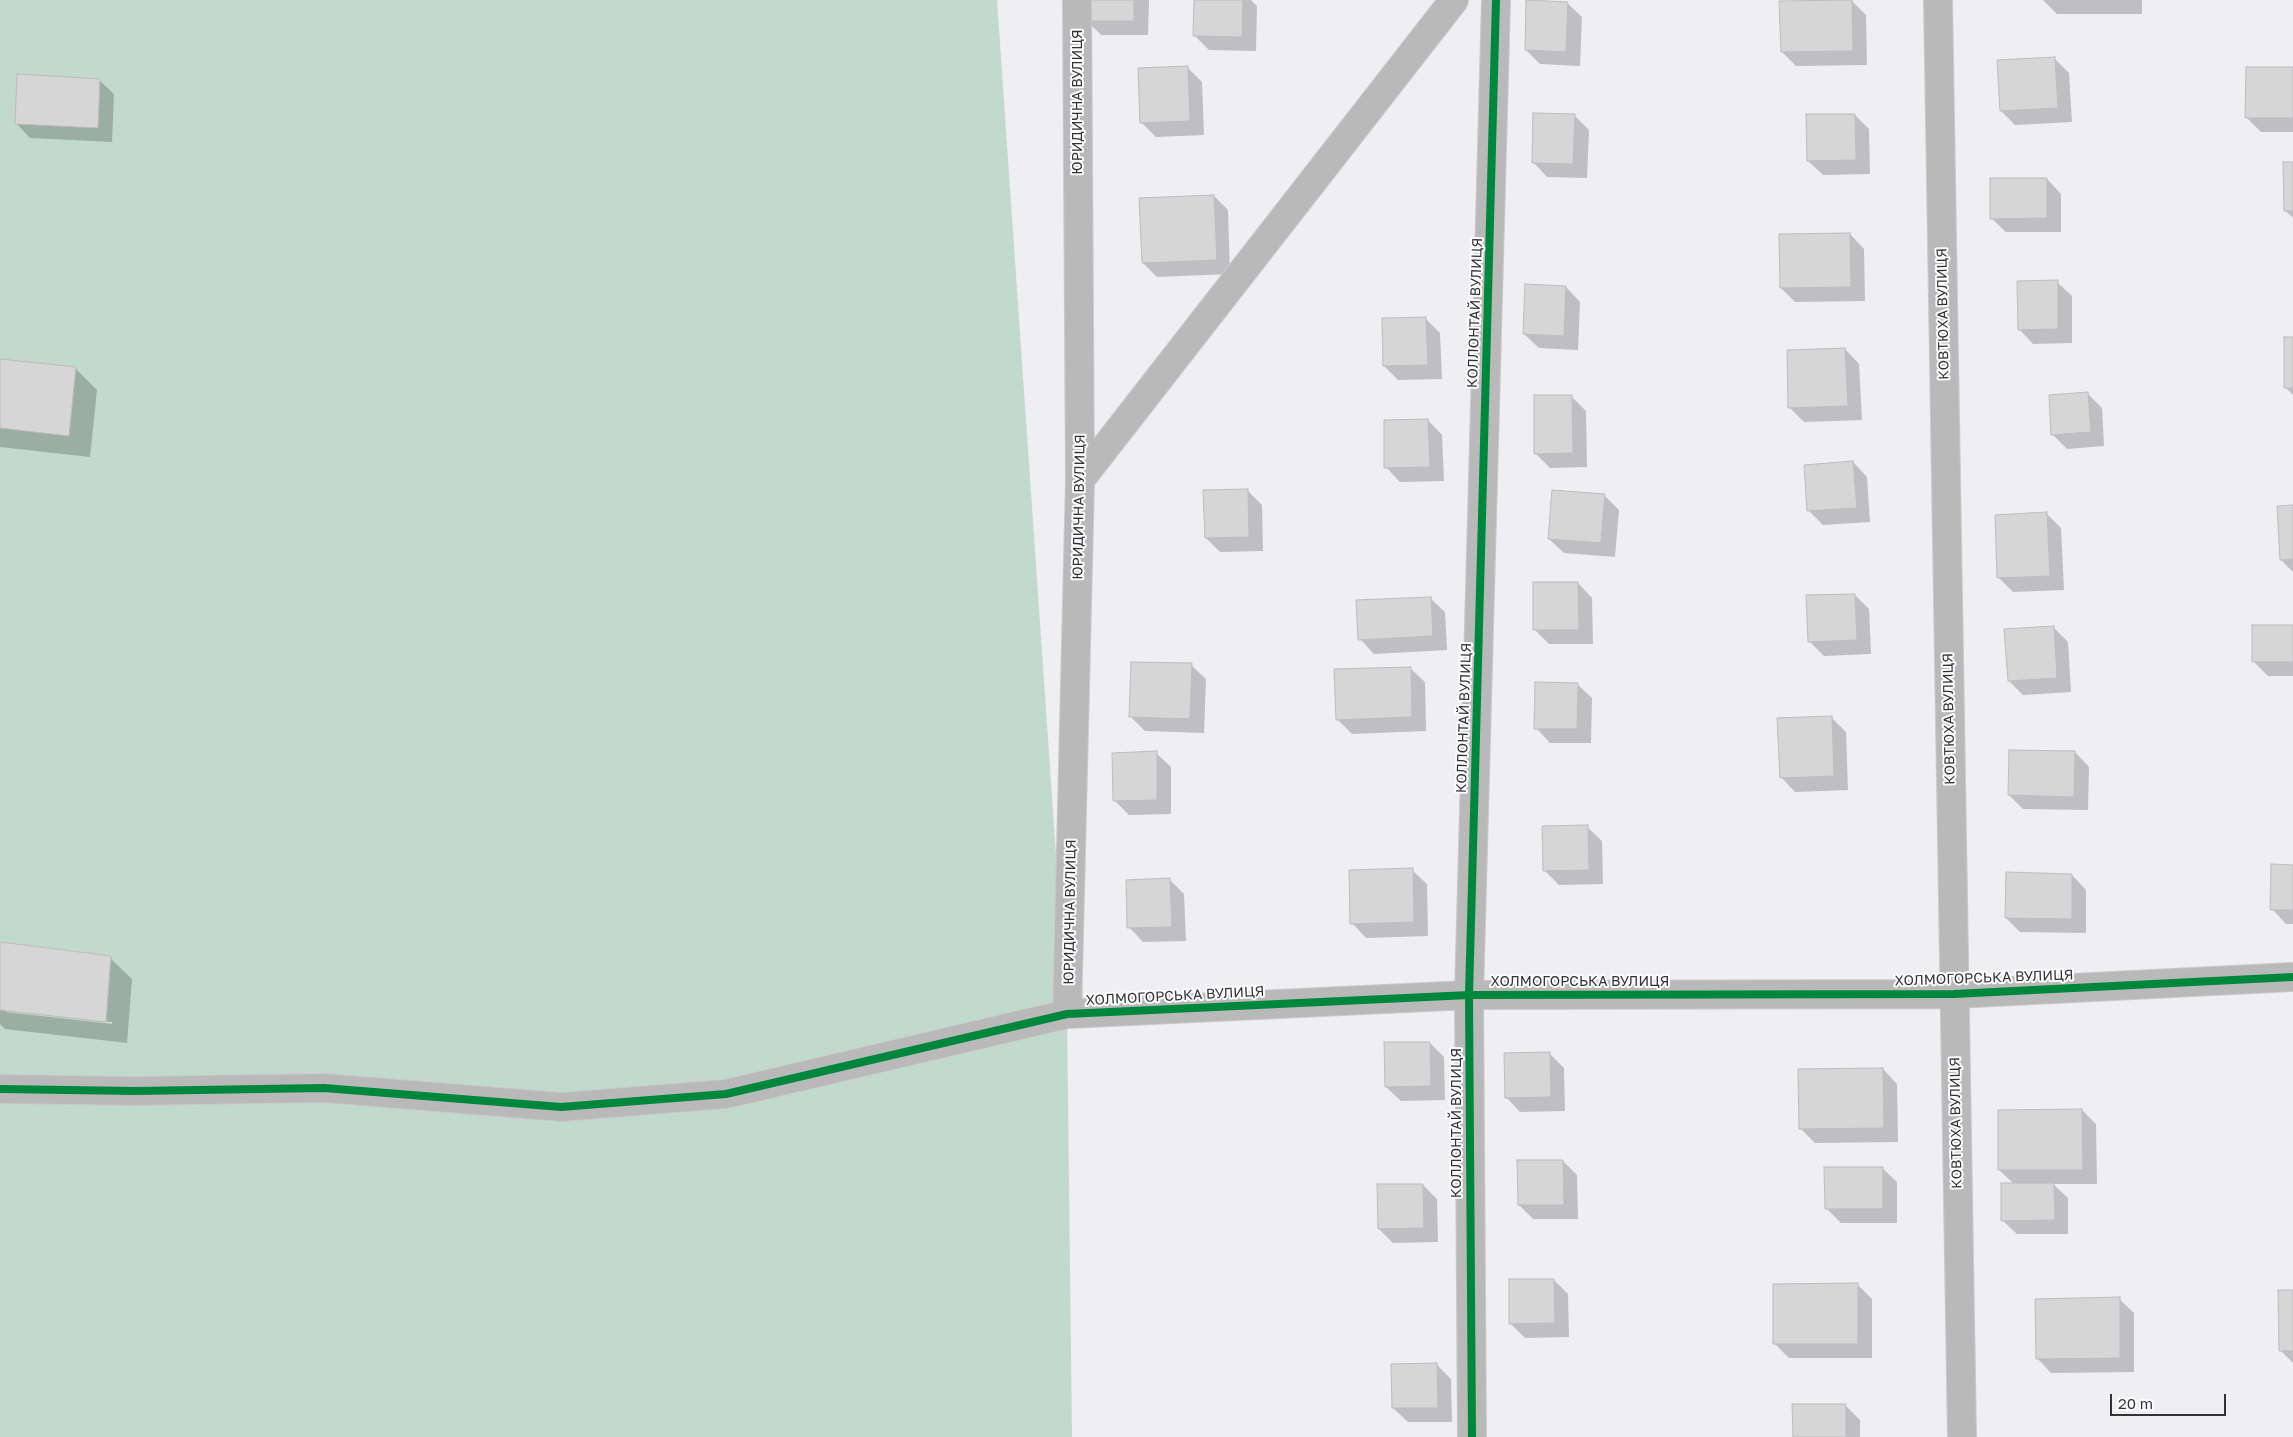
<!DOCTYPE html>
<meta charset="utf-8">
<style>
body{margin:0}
#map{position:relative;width:2293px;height:1437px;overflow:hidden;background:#efeef3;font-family:"Golos Text",sans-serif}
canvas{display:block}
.scale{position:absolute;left:2110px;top:1394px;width:116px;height:22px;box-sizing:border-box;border:2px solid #333335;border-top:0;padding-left:6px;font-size:15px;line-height:18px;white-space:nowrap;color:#333335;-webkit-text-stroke:4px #fbfbfe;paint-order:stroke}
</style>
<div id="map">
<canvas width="2293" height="1437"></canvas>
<div class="scale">20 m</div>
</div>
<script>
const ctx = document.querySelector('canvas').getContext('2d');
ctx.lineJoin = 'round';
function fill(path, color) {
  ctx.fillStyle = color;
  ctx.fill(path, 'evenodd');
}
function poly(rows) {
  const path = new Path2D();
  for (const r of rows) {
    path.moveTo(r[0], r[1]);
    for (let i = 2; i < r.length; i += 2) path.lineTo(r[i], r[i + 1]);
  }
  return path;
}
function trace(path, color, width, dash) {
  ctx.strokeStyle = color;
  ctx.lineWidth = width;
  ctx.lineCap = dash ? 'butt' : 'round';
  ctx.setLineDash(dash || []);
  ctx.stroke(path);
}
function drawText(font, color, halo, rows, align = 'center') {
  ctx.font = font + ' "Golos Text",sans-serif';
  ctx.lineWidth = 4;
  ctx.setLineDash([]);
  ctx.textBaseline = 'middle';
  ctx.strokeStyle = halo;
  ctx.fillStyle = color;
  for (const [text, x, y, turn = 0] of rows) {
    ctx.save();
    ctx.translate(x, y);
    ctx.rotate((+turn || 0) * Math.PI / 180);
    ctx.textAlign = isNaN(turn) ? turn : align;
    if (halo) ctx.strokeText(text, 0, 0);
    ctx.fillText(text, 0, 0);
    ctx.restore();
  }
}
const green = poly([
 [0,0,997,0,1067,1014,1072,1437,0,1437]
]);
const shadow = poly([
 [1087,0,1149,0,1148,35,1101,35,1086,20],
 [1195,0,1251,0,1257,6,1256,51,1209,50,1195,36],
 [2043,0,2142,0,2142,14,2057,14],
 [1852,1,1866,15,1867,65,1796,66,1782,52],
 [1567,3,1582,17,1580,66,1540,64,1526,50],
 [2054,58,2069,73,2072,122,2015,125,2001,111],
 [1187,67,1202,82,1204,135,1156,137,1141,122],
 [2293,68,2293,132,2261,132,2247,118],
 [99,80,114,94,112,142,30,138,16,123],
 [1574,115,1589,130,1587,178,1547,177,1533,162],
 [1855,115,1869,129,1870,174,1823,175,1808,161],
 [2293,163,2293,218,2285,210],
 [2047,179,2061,194,2061,232,2006,232,1991,218],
 [1214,196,1228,210,1230,274,1157,277,1143,263],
 [1850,234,1864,249,1865,301,1795,302,1781,288],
 [2057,282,2072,296,2072,343,2033,344,2019,329],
 [1566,287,1580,302,1578,350,1539,348,1524,334],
 [1426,319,1440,333,1442,379,1398,380,1384,366],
 [2293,338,2293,395,2286,388],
 [1845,349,1859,364,1862,420,1804,422,1789,407],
 [0,361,75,368,97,390,90,457,0,447],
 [2087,393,2102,408,2104,446,2067,449,2052,434],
 [1571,396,1586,411,1587,467,1550,468,1535,453],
 [1428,420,1442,435,1444,481,1400,482,1386,467],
 [1853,462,1867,477,1870,522,1823,525,1809,511],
 [1247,490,1262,505,1263,551,1220,552,1206,538],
 [1604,495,1619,510,1615,557,1564,553,1549,539],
 [2293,506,2293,572,2281,560],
 [2047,514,2061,528,2064,590,2013,592,1999,578],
 [1578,583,1592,598,1593,644,1549,644,1535,630],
 [1855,595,1869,609,1871,654,1824,656,1809,641],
 [1430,598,1445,612,1447,650,1374,654,1360,639],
 [2293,626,2293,676,2268,676,2254,662],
 [2053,627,2068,642,2071,692,2023,695,2009,681],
 [1191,665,1206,679,1204,733,1145,731,1131,717],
 [1410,668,1425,682,1426,731,1352,734,1337,719],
 [1577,684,1592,698,1591,743,1550,743,1536,728],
 [1831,717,1846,732,1848,790,1795,792,1781,777],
 [2075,752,2089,767,2088,810,2023,809,2009,795],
 [1156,753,1171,767,1171,814,1129,815,1114,800],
 [1587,827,1602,841,1603,884,1559,885,1544,870],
 [2293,866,2293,924,2286,924,2272,909],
 [1412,870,1427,884,1428,936,1366,938,1352,923],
 [2072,875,2086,890,2086,933,2020,932,2006,918],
 [1170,880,1184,894,1186,941,1143,942,1129,927],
 [0,944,110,958,132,979,127,1043,5,1029,0,1024],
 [6,1009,112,1022,112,1024,6,1012],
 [1430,1043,1444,1057,1445,1100,1401,1101,1386,1087],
 [1549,1053,1564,1068,1565,1111,1520,1112,1506,1097],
 [1883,1069,1897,1084,1898,1142,1815,1143,1801,1129],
 [2082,1110,2096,1124,2097,1184,2053,1184,2068,1198,2068,1234,2017,1234,2002,1220,2014,1184,1999,1170],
 [1563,1161,1577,1175,1578,1219,1533,1219,1519,1205],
 [1882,1168,1897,1182,1897,1223,1841,1223,1826,1208],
 [1423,1185,1437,1199,1438,1242,1393,1243,1379,1229],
 [1554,1280,1568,1294,1569,1337,1525,1338,1511,1324],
 [1857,1284,1872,1299,1872,1358,1789,1358,1775,1344],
 [2293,1291,2293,1363,2280,1350],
 [2119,1299,2134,1313,2134,1372,2051,1373,2037,1358],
 [1436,1364,1451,1379,1452,1422,1408,1422,1393,1408],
 [1845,1405,1860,1420,1860,1437,1794,1437]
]);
const building = poly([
 [1085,0,1134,0,1134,21,1085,21,1085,0],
 [1194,0,1243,0,1242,37,1193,36,1194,0],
 [1526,0,1568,2,1566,52,1525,50,1526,0],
 [1852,0,1853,51,1781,52,1779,1,1852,0],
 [2055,57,2058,108,2000,111,1997,60,2055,57],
 [1188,66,1190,121,1140,123,1138,68,1188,66],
 [2246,67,2293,67,2293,118,2245,118,2246,67],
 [17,74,100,79,98,128,15,124,17,74],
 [1533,113,1575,114,1573,164,1532,163,1533,113],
 [1806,114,1855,114,1856,160,1807,161,1806,114],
 [2283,162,2293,162,2293,211,2284,211,2283,162],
 [1990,178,2047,178,2047,218,1990,219,1990,178],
 [1214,195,1217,260,1142,263,1139,198,1214,195],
 [1850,233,1851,287,1780,288,1779,234,1850,233],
 [2058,280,2058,329,2018,330,2017,281,2058,280],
 [1525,284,1566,286,1564,336,1523,334,1525,284],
 [1426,317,1428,365,1383,366,1382,318,1426,317],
 [2284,337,2293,337,2293,388,2284,388,2284,337],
 [1845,348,1848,406,1788,408,1787,350,1845,348],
 [0,359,76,367,69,436,0,428,0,359],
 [2088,392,2091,432,2051,435,2049,395,2088,392],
 [1534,395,1572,395,1573,453,1534,454,1534,395],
 [1428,419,1430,467,1384,468,1384,420,1428,419],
 [1853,461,1857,508,1807,511,1804,465,1853,461],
 [1248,489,1249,537,1205,538,1203,490,1248,489],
 [1552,490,1605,494,1601,543,1548,539,1552,490],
 [2293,505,2293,559,2280,560,2277,506,2293,505],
 [2047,512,2050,576,1997,578,1995,515,2047,512],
 [1533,582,1578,582,1579,630,1533,630,1533,582],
 [1855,594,1857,640,1808,642,1806,595,1855,594],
 [1431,597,1433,636,1358,640,1356,600,1431,597],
 [2252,625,2293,625,2293,662,2252,662,2252,625],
 [2054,626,2057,678,2008,681,2004,629,2054,626],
 [1131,662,1192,663,1190,719,1129,717,1131,662],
 [1411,667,1412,717,1336,720,1334,669,1411,667],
 [1535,682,1578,683,1577,729,1534,729,1535,682],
 [1832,716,1834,776,1780,778,1777,718,1832,716],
 [2009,750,2075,751,2074,797,2008,795,2009,750],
 [1157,751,1157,800,1113,801,1112,753,1157,751],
 [1588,825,1589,870,1543,871,1542,826,1588,825],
 [2271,864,2293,865,2293,910,2270,910,2271,864],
 [1413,868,1414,922,1350,924,1349,870,1413,868],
 [2006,872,2072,874,2072,919,2005,918,2006,872],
 [1170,878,1172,927,1127,928,1126,880,1170,878],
 [0,942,111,956,106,1022,0,1010,0,942],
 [1384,1042,1430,1042,1431,1086,1385,1087,1384,1042],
 [1550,1052,1551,1097,1505,1098,1504,1053,1550,1052],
 [1883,1068,1884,1128,1799,1129,1798,1069,1883,1068],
 [2082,1109,2083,1170,1998,1170,1998,1110,2082,1109],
 [1517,1160,1563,1160,1564,1205,1518,1205,1517,1160],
 [1824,1167,1883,1167,1883,1209,1825,1209,1824,1167],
 [2001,1183,2054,1183,2055,1220,2001,1221,2001,1183],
 [1377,1184,1423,1184,1424,1228,1378,1229,1377,1184],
 [1509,1279,1554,1279,1555,1323,1509,1324,1509,1279],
 [1858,1283,1858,1344,1773,1344,1773,1284,1858,1283],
 [2278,1290,2293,1290,2293,1351,2279,1351,2278,1290],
 [2120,1297,2120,1358,2036,1359,2035,1299,2120,1297],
 [1437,1363,1438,1408,1392,1408,1391,1364,1437,1363],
 [1792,1404,1846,1404,1846,1437,1793,1437,1792,1404]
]);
const minor = poly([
 [1938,0,1962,1437],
 [1080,480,1454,0],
 [1067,1014,1080,480,1077,0],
 [0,1089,134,1091,324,1088,561,1107,726,1094,1067,1014,1469,995,1954,994,2293,977],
 [1472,1437,1469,995,1496,0]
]);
const cycleway = poly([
 [0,1089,134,1091,324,1088,561,1107,726,1094,1067,1014,1469,995,1954,994,2293,977],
 [1472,1437,1469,995,1496,0]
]);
const streetNames = [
 ["ЮРИДИЧНА ВУЛИЦЯ",1078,102,-90],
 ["КОЛЛОНТАЙ ВУЛИЦЯ",1475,313,-88],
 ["КОВТЮХА ВУЛИЦЯ",1943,314,-91],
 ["ЮРИДИЧНА ВУЛИЦЯ",1079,507,-89],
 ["КОЛЛОНТАЙ ВУЛИЦЯ",1464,718,-88],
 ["КОВТЮХА ВУЛИЦЯ",1949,719,-91],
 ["ЮРИДИЧНА ВУЛИЦЯ",1070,912,-89],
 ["ХОЛМОГОРСЬКА ВУЛИЦЯ",1984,978,-2],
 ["ХОЛМОГОРСЬКА ВУЛИЦЯ",1580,982],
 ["ХОЛМОГОРСЬКА ВУЛИЦЯ",1175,996,-3],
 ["КОЛЛОНТАЙ ВУЛИЦЯ",1457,1123,-90],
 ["КОВТЮХА ВУЛИЦЯ",1956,1123,-91]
];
fill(green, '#c1dacb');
fill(shadow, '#0003');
fill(building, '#d7d6d7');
trace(building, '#bdbbbd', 1);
trace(minor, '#cac9cc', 30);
trace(minor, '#bab9b9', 28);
trace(cycleway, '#00873e', 8);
drawText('14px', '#333335', '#fbfbfe', streetNames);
</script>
